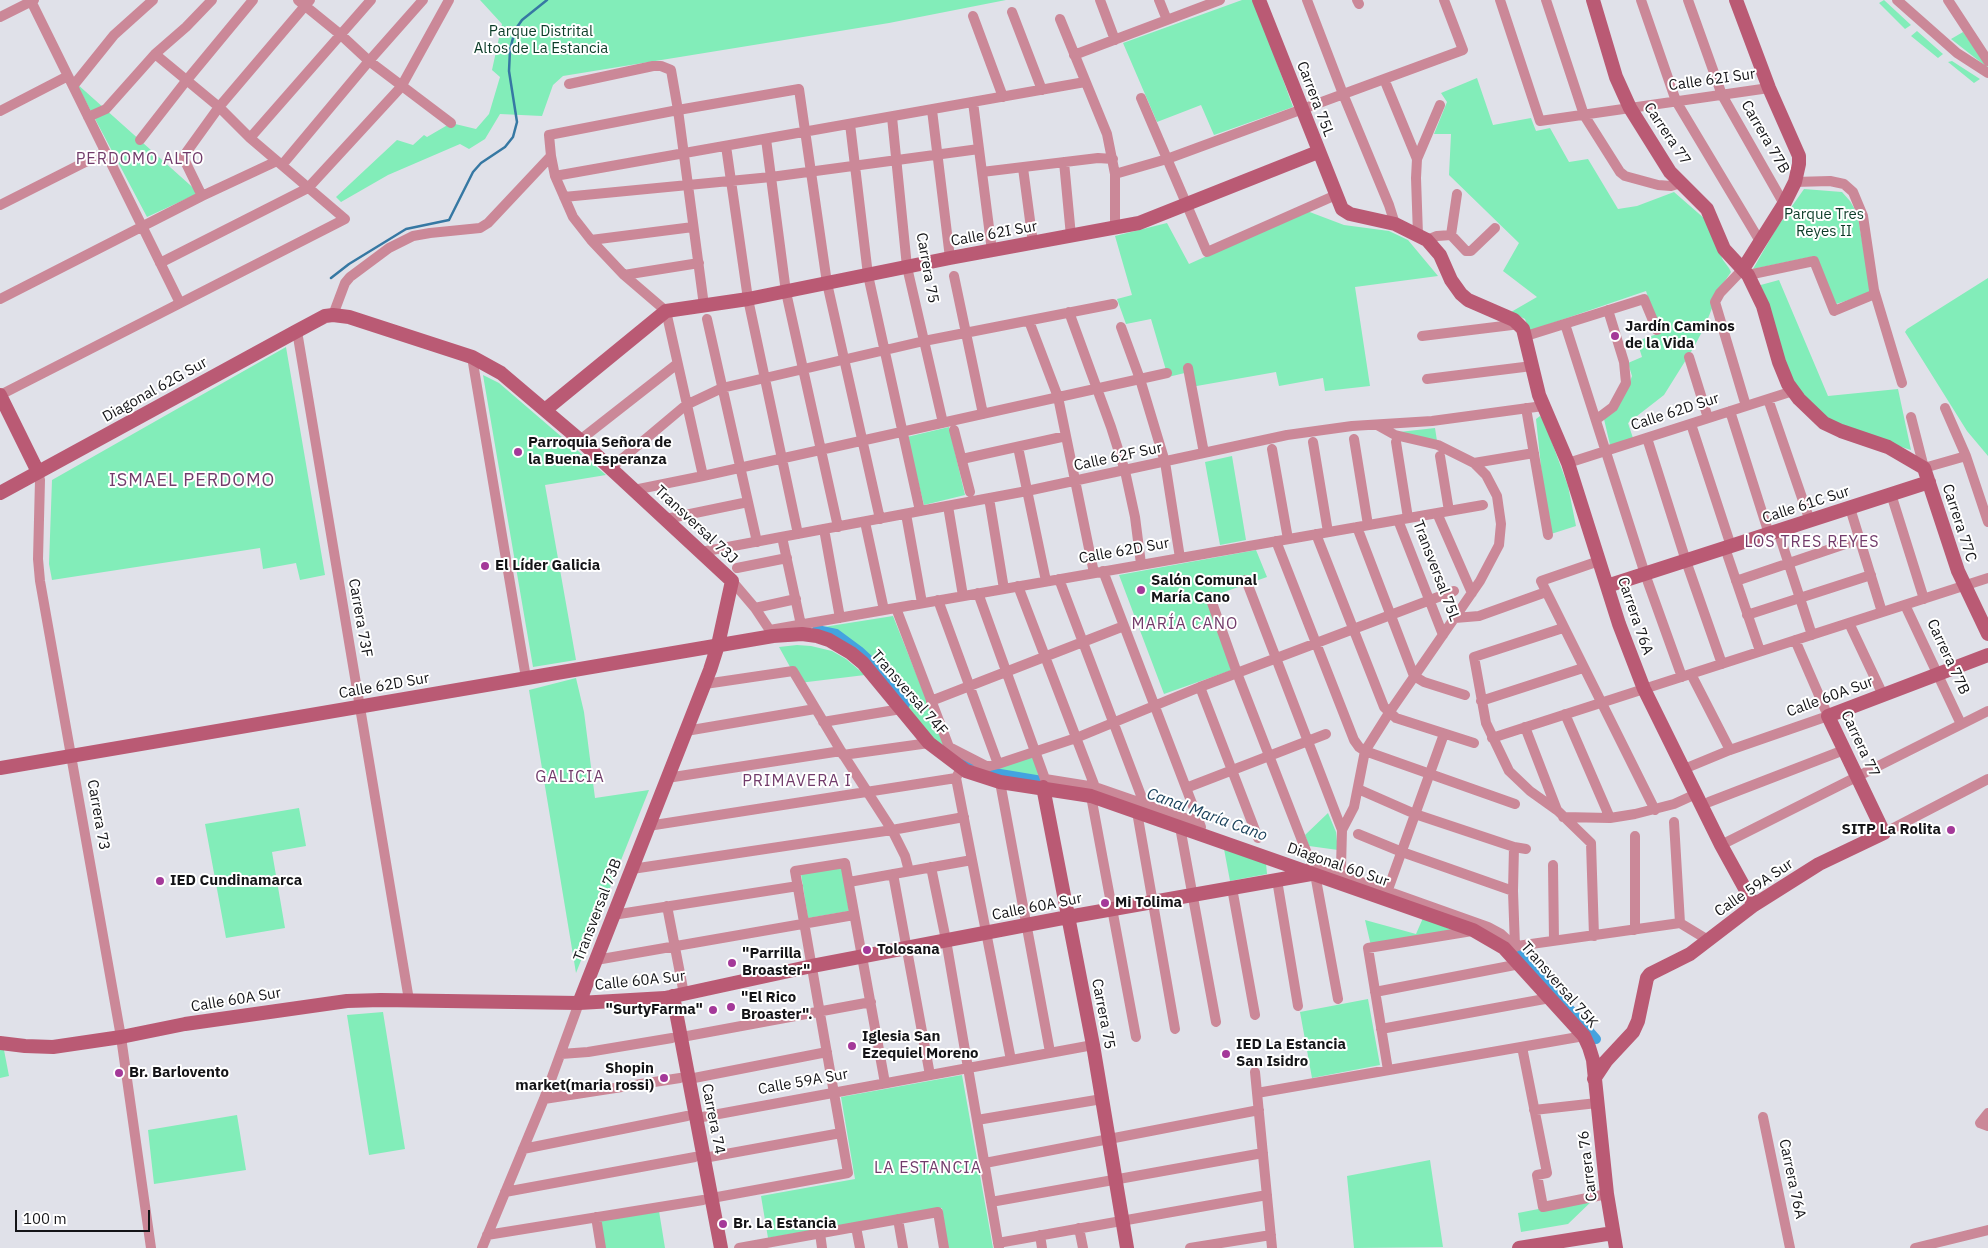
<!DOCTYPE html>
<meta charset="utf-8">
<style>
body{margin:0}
#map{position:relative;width:1988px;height:1248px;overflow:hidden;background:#e0e1e9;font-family:"IBM Plex Sans",sans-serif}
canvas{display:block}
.scale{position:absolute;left:15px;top:1210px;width:135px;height:22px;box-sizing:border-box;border:2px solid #141417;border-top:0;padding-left:6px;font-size:15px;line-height:18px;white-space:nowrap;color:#141417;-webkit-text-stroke:4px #fff;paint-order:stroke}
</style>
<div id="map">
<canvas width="1988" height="1248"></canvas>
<div class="scale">100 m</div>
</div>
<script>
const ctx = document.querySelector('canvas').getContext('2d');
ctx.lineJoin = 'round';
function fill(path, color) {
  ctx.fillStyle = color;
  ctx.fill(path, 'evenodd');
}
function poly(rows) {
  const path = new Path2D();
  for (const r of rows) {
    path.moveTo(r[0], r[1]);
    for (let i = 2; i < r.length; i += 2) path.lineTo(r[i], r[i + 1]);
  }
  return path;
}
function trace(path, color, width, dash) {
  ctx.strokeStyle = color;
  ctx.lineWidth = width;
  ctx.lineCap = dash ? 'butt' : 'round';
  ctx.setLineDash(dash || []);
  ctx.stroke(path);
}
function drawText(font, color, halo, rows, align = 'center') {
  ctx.font = font + ' "IBM Plex Sans",sans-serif';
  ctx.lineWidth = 4;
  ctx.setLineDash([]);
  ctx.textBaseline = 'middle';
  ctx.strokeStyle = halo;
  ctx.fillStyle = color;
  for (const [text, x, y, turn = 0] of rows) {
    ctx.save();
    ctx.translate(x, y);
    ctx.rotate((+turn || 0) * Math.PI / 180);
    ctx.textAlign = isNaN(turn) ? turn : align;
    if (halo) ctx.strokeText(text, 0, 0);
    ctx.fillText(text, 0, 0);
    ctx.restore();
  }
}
const green = poly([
 [480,0,1006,0,889,23,563,76,553,85,542,116,500,114,485,139,469,149,460,144,388,175,341,202,336,197,397,140,413,145,424,135,427,137,451,123,476,129,489,114,500,77,492,70,502,24],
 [1242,0,1254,0,1293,107,1214,135,1201,105,1157,122,1123,43],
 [1884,0,1911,25,1905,29,1879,3],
 [1917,31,1943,54,1938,58,1911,36],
 [1963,32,1988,67,1988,68,1951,39],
 [1952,61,1980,79,1974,83,1948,62],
 [1477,78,1493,125,1531,118,1536,131,1550,128,1569,162,1588,159,1618,209,1637,206,1674,192,1705,219,1723,260,1729,268,1731,272,1720,288,1705,326,1694,347,1664,395,1628,423,1633,438,1610,445,1604,419,1627,390,1632,376,1628,363,1642,357,1637,341,1660,333,1646,291,1529,331,1525,319,1511,312,1537,297,1503,271,1519,243,1449,175,1451,134,1434,134,1447,102,1441,93],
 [76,83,199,193,147,217],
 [1804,189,1842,192,1850,201,1857,213,1859,223,1871,293,1836,304,1815,256,1753,269,1776,229],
 [1307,211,1344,225,1389,231,1408,240,1438,276,1355,287,1370,386,1325,391,1323,378,1279,386,1276,372,1191,387,1189,372,1168,377,1151,319,1126,324,1117,299,1132,295,1115,236,1167,223,1189,264],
 [1988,278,1988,456,1967,431,1905,332,1907,329],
 [1779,280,1828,396,1898,389,1911,450,1829,424,1804,397,1790,375,1757,286],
 [286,347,325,575,300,580,296,563,263,569,260,548,52,580,49,564,52,480],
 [483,375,499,383,606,475,545,485,576,660,533,667],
 [1540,416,1543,418,1568,486,1576,526,1551,534,1543,486,1536,419],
 [949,427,965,495,924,505,907,437],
 [1435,428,1437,441,1399,432],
 [1232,456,1246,540,1220,545,1205,462],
 [1256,550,1267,577,1207,598,1232,670,1164,694,1119,575],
 [893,616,949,756,932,738,873,664,836,635,811,629],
 [797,645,811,646,832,651,846,659,865,675,799,683,779,647],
 [576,678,584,712,595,798,649,790,576,973,529,690],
 [1033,756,1042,781,988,772],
 [299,808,306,846,272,852,285,928,226,938,205,824],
 [1328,813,1336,832,1338,850,1309,846,1305,835],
 [1224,849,1266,863,1267,874,1230,881],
 [842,868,849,911,808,918,801,874],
 [1423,918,1455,931,1371,946,1365,920,1416,934],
 [1368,999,1380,1065,1312,1078,1300,1012],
 [383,1012,405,1149,369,1155,347,1015],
 [0,1050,4,1050,9,1076,0,1078],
 [962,1075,993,1248,948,1248,942,1208,768,1238,761,1196,855,1179,841,1097],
 [237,1115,246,1170,154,1184,148,1130],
 [1430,1160,1443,1247,1354,1248,1347,1176],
 [1595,1198,1568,1224,1521,1232,1518,1213],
 [659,1211,665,1248,604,1248,600,1221]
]);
const stream = poly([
 [331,278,349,264,406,229,449,220,473,172,481,163,505,147,513,137,517,122,509,71,510,50,515,30,522,20,547,0]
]);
const canal = poly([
 [817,630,836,634,859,651,873,664,905,704],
 [955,758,988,772,1054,783],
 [1507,944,1519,952,1596,1039]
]);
const street = poly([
 [298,0,341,35,369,61,451,123],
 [1100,0,1115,40],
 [1159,0,1167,20],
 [1307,0,1343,94,1389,205,1395,224],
 [1357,0,1359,4],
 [1500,0,1540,121,1769,88],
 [1546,0,1584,115,1620,172,1625,176,1658,185,1671,186,1681,183],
 [1641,0,1676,101,1761,243],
 [1688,0,1722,95,1784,204],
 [1897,0,1957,53,1988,73],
 [1948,0,1988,61],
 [31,1,180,303],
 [1012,12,1042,90],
 [973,16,1003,97],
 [0,17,34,0],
 [1060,19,1107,134,1115,174,1115,228],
 [1074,55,1220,0],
 [1384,79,1417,159],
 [569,84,653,66,661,66,671,70,678,110,703,298],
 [73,86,114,35,153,0],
 [1141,98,1207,252,1336,195],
 [973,102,992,251],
 [932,110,950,258],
 [0,111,68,76],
 [88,117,106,109,155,54,186,27,212,0],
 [892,117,907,267,943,423],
 [850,124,868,275,920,511],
 [250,138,371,0],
 [766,139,786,292,838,527],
 [140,140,186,81,253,0],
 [726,146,748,299,798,534],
 [1064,162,1071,236],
 [282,165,369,61,423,0],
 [1023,168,1033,243],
 [982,172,1098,158,1113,159],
 [1115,174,1167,159,1463,50,1444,0],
 [555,176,1085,82],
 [1795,182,1830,181,1844,184,1853,192,1863,216,1874,290,1902,383],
 [202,196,183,157,219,107,310,0],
 [564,197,771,177,979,149],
 [0,205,105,152],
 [1418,235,1416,178,1417,159,1440,105],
 [1451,235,1457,194],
 [591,240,693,227],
 [1427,240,1437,236,1451,235,1466,251,1471,251,1495,228],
 [160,263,308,188,401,87,449,0],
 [1743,269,1720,293,1715,302,1746,406],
 [624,275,699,263],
 [1748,275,1814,261,1834,311,1875,294],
 [954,276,983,414],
 [0,299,202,196,277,161],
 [1069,312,1111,427,1125,471,1135,517,1141,564],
 [333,315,345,283,350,277,389,248,413,236,430,233,480,228,488,223,551,156],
 [707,319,757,542],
 [1029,321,1058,397,1094,573],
 [1565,324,1645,574,1682,677],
 [1121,327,1140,379,1165,462,1180,558],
 [297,331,409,1000],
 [1422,336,1520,324],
 [1526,336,1644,299,1657,330],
 [472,357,526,678],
 [1689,357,1708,418],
 [1188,368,1204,453],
 [1427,379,1532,366],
 [0,395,345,219,250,138,219,107,155,54],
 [1768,399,1810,521],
 [1526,408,1548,535],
 [1945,408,1966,456,1988,522],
 [1730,411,1769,534],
 [1911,417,1924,468,1966,456],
 [1597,419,1613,407,1626,383,1624,362,1608,310],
 [1691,424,1731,546],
 [954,430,970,492],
 [1647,438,1686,561,1722,664],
 [1354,439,1368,525],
 [580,440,677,364],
 [1313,442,1328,532],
 [1396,442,1408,518],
 [1018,447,1046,581],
 [1272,449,1288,539],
 [1440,456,1449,511],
 [962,459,1066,436],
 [1474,463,1534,453],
 [1568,463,1793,391],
 [611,468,686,405,722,388,924,341,1113,304],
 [38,472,40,480,38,559,40,581,121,1037,151,1248],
 [703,476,666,311,624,275,591,240,573,217,555,176,551,156,549,135,678,110,799,89,827,283,880,519],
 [634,490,703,476,1167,373],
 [1891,494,1924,599],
 [989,498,1004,589],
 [948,506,963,596],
 [1850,508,1882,612],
 [1437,513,1472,593],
 [906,514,922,603],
 [666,519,748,502],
 [1398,520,1443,635],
 [865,522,884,610],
 [1357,527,1414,676,1424,682,1465,695],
 [824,529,840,618],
 [1778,531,1812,635],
 [1316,534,1384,707,1396,718,1474,743],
 [782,537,801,625],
 [1276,541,1354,740,1359,747,1365,751,1515,804],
 [1725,548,1760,651],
 [701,552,1027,491,1287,435,1352,426,1432,421,1543,406],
 [1599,561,1541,581,1655,810],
 [737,568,787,558],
 [1103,571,1201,827],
 [1059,579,1145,806],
 [1246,580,1342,830,1341,867],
 [732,581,755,608,773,635],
 [1736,581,1860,539],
 [1018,586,1095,787],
 [978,593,1045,779,1095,787,1199,823],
 [1210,597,1237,673,1308,856],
 [938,600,998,764],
 [1905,605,1961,724],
 [755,608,796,599],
 [896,608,949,747,988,767],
 [1747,615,1871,575],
 [1455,618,1479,616,1546,592],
 [1849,623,1883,695],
 [1563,628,1474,657,1486,723,1509,771,1530,791,1558,811,1591,843,1594,936],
 [770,630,1483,505],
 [1691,674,1730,750],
 [705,684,793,671,841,751,892,830,905,856,909,871],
 [1200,687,1258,838],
 [931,701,1124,626],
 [1481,701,1583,668],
 [1565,714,1610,818],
 [823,722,901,709],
 [1525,727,1557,810],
 [686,731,815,709],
 [1492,738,1988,578],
 [843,755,929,743],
 [1684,769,1730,750,1828,716,1795,640],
 [970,771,998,764,1076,738,1200,687,1454,591],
 [958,774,956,778,1011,1060],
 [667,778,841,751],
 [1000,782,1050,1052],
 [1186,788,1326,734],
 [1358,789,1415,814,1514,847,1526,849],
 [1091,796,1136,1037],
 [1709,802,1844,750],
 [1137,812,1175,1029],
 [1563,817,1610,818,1635,814,1674,804,1696,794],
 [1674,822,1680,923],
 [648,826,956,778],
 [1180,827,1216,1022],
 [1342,830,1354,807,1365,751,1389,713,1480,581,1499,545,1501,524,1497,496,1486,475,1474,463,1438,445,1395,435,1377,425],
 [1884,833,1988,779],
 [1358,834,1402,852,1513,891],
 [1721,845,1988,711],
 [1514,847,1513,891,1515,947],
 [1311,864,1488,927,1501,934,1515,947],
 [1553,865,1554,941],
 [931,867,946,940,999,1248],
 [632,869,892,830,964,817],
 [893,874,930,1075],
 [1315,874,1338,999],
 [1277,880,1298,1006],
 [849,882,972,860],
 [1232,888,1255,1015],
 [1386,895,1444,734],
 [667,906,684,994],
 [613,915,798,886],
 [1635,930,1635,836],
 [1510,947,1680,923,1708,940],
 [596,960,854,915],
 [1375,992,1520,964],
 [1381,1029,1550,998],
 [682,1037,871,1002],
 [1522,1047,1547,1173,1537,1175,1543,1207,1607,1194],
 [561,1054,588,1052,672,1038],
 [1388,1070,1368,948,1472,931],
 [1255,1072,1272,1248],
 [689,1079,827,1052],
 [1257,1093,1584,1036],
 [544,1099,680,1078],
 [1534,1110,1597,1103],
 [1988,1113,1980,1123,1988,1126],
 [1763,1117,1790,1248],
 [697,1118,1093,1045],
 [977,1120,1102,1099],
 [523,1149,687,1116],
 [704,1158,841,1133],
 [985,1163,1259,1110],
 [505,1192,695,1157],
 [712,1198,848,1173,795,871,845,863,885,1083],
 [991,1202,1263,1153],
 [596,1217,601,1248],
 [898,1219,903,1248],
 [856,1227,860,1248],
 [1079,1228,1083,1248],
 [820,1233,822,1248],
 [487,1235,703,1200],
 [1040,1235,1042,1248],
 [998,1243,1267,1195],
 [482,1248,544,1099,579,1003],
 [739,1248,938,1212,944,1248],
 [1190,1248,1271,1235],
 [1915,1248,1988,1230]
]);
const secondary = poly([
 [1259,0,1342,209,1350,214,1395,224,1427,240,1440,255,1451,280,1461,294,1468,300,1514,320,1523,329,1539,395,1568,463,1619,624,1644,689,1721,845,1754,905],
 [1593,0,1616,77,1630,108,1670,172,1707,209,1724,249,1748,275,1763,306,1779,362,1788,384,1799,399,1824,423,1841,431,1888,447,1924,468,1958,571,1988,634],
 [1736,0,1769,88,1799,156,1799,164,1795,182,1784,204,1743,269],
 [0,395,38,472],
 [545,410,666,311,748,299,950,258,1139,223,1318,152],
 [0,493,297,331,325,316,333,315,349,317,472,357,501,373,580,440,732,581,718,645,710,670,579,1003],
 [1607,586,1929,482],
 [0,768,773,636,802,634,817,636,829,640,851,653,863,663,929,743,966,771,1000,782,1091,796,1473,930,1504,948,1584,1036,1589,1047,1593,1060,1607,1194,1616,1248],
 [1043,787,1093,1045,1127,1248],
 [673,996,721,1248],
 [0,1043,25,1046,53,1047,121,1037,185,1024,347,1001,381,1000,579,1003,665,998,812,966,1068,917,1311,874],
 [1594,1079,1606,1061,1633,1032,1638,1021,1647,978,1650,974,1690,954,1754,905,1819,864,1884,833,1828,716,1988,655],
 [1519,1248,1613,1233]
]);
const markers = [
 [1615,336,5,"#a43999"],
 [518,452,5,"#a43999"],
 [485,566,5,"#a43999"],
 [1141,590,5,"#a43999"],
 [1951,830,5,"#a43999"],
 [160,881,5,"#a43999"],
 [1105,903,5,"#a43999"],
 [867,950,5,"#a43999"],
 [732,963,5,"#a43999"],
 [731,1007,5,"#a43999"],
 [713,1010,5,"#a43999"],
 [852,1046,5,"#a43999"],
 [1226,1054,5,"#a43999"],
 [119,1073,5,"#a43999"],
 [664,1078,5,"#a43999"],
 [723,1224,5,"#a43999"]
];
const parkNames = [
 ["Parque Distrital",541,32],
 ["Altos de La Estancia",541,49],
 ["Parque Tres",1824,215],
 ["Reyes II",1824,232]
];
const streetNames = [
 ["Calle 62I Sur",1712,80,-8],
 ["Carrera 75L",1315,99,69],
 ["Carrera 77",1667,134,56],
 ["Carrera 77B",1765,137,60],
 ["Calle 62I Sur",994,234,-10],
 ["Carrera 75",927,268,80],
 ["Diagonal 62G Sur",155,390,-29],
 ["Calle 62D Sur",1675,412,-18],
 ["Calle 62F Sur",1118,457,-12],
 ["Calle 61C Sur",1806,505,-18],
 ["Carrera 77C",1959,523,72],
 ["Transversal 73J",696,525,43],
 ["Calle 62D Sur",1124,551,-10],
 ["Transversal 75L",1436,571,69],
 ["Carrera 76A",1635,616,71],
 ["Carrera 73F",360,618,80],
 ["Carrera 77B",1948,657,65],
 ["Calle 62D Sur",384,686,-10],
 ["Transversal 74F",909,693,49],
 ["Calle 60A Sur",1830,697,-20],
 ["Carrera 77",1860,744,65],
 ["Carrera 73",98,815,80],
 ["Diagonal 60 Sur",1338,865,19],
 ["Calle 59A Sur",1754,888,-34],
 ["Calle 60A Sur",1037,907,-11],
 ["Transversal 73B",598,910,-69],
 ["Calle 60A Sur",640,981,-6],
 ["Transversal 75K",1559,985,49],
 ["Calle 60A Sur",236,1000,-9],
 ["Carrera 75",1103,1014,79],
 ["Calle 59A Sur",803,1082,-10],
 ["Carrera 74",713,1119,79],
 ["Carrera 76",1588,1166,-97],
 ["Carrera 76A",1792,1179,78]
];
const poiNames = [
 ["Jardín Caminos",1625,327],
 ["de la Vida",1625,344],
 ["Parroquia Señora de",528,443],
 ["la Buena Esperanza",528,460],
 ["El Líder Galicia",495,566],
 ["Salón Comunal",1151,581],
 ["María Cano",1151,598],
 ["SITP La Rolita",1941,830,"right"],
 ["IED Cundinamarca",170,881],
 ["Mi Tolima",1115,903],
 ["Tolosana",877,950],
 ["\"Parrilla",742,954],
 ["Broaster\"",742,971],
 ["\"El Rico",741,998],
 ["Broaster\".",741,1015],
 ["\"SurtyFarma\"",703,1010,"right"],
 ["Iglesia San",862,1037],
 ["Ezequiel Moreno",862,1054],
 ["IED La Estancia",1236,1045],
 ["San Isidro",1236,1062],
 ["Shopin",654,1069,"right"],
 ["market(maria rossi)",654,1086,"right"],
 ["Br. Barlovento",129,1073],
 ["Br. La Estancia",733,1224]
];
const neighbourhoodNames = [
 ["PERDOMO ALTO",140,159],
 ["LOS TRES REYES",1812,542],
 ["MARÍA CANO",1185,624],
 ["GALICIA",570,777],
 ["PRIMAVERA I",797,781],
 ["LA ESTANCIA",928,1168]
];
const waterNames = [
 ["Canal María Cano",1207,815,20]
];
const quarterNames = [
 ["ISMAEL PERDOMO",192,481]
];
fill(green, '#82edb9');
trace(stream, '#3678a3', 2.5);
trace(canal, '#44a3df', 10);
trace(street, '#cb8898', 10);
trace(secondary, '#ba5a74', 14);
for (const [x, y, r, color] of markers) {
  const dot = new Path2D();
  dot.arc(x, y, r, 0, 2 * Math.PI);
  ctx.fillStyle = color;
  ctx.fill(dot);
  trace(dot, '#fff', 2);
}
drawText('15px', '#0c3c28', '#fff', parkNames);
drawText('15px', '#141417', '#fff', streetNames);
drawText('bold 15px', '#141417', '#fff', poiNames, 'left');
ctx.letterSpacing = '1px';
drawText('16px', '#723c6b', '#fff', neighbourhoodNames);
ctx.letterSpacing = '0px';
drawText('italic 16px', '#1a415b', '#fff', waterNames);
ctx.letterSpacing = '1px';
drawText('18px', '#723c6b', '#fff', quarterNames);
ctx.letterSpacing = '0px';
</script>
